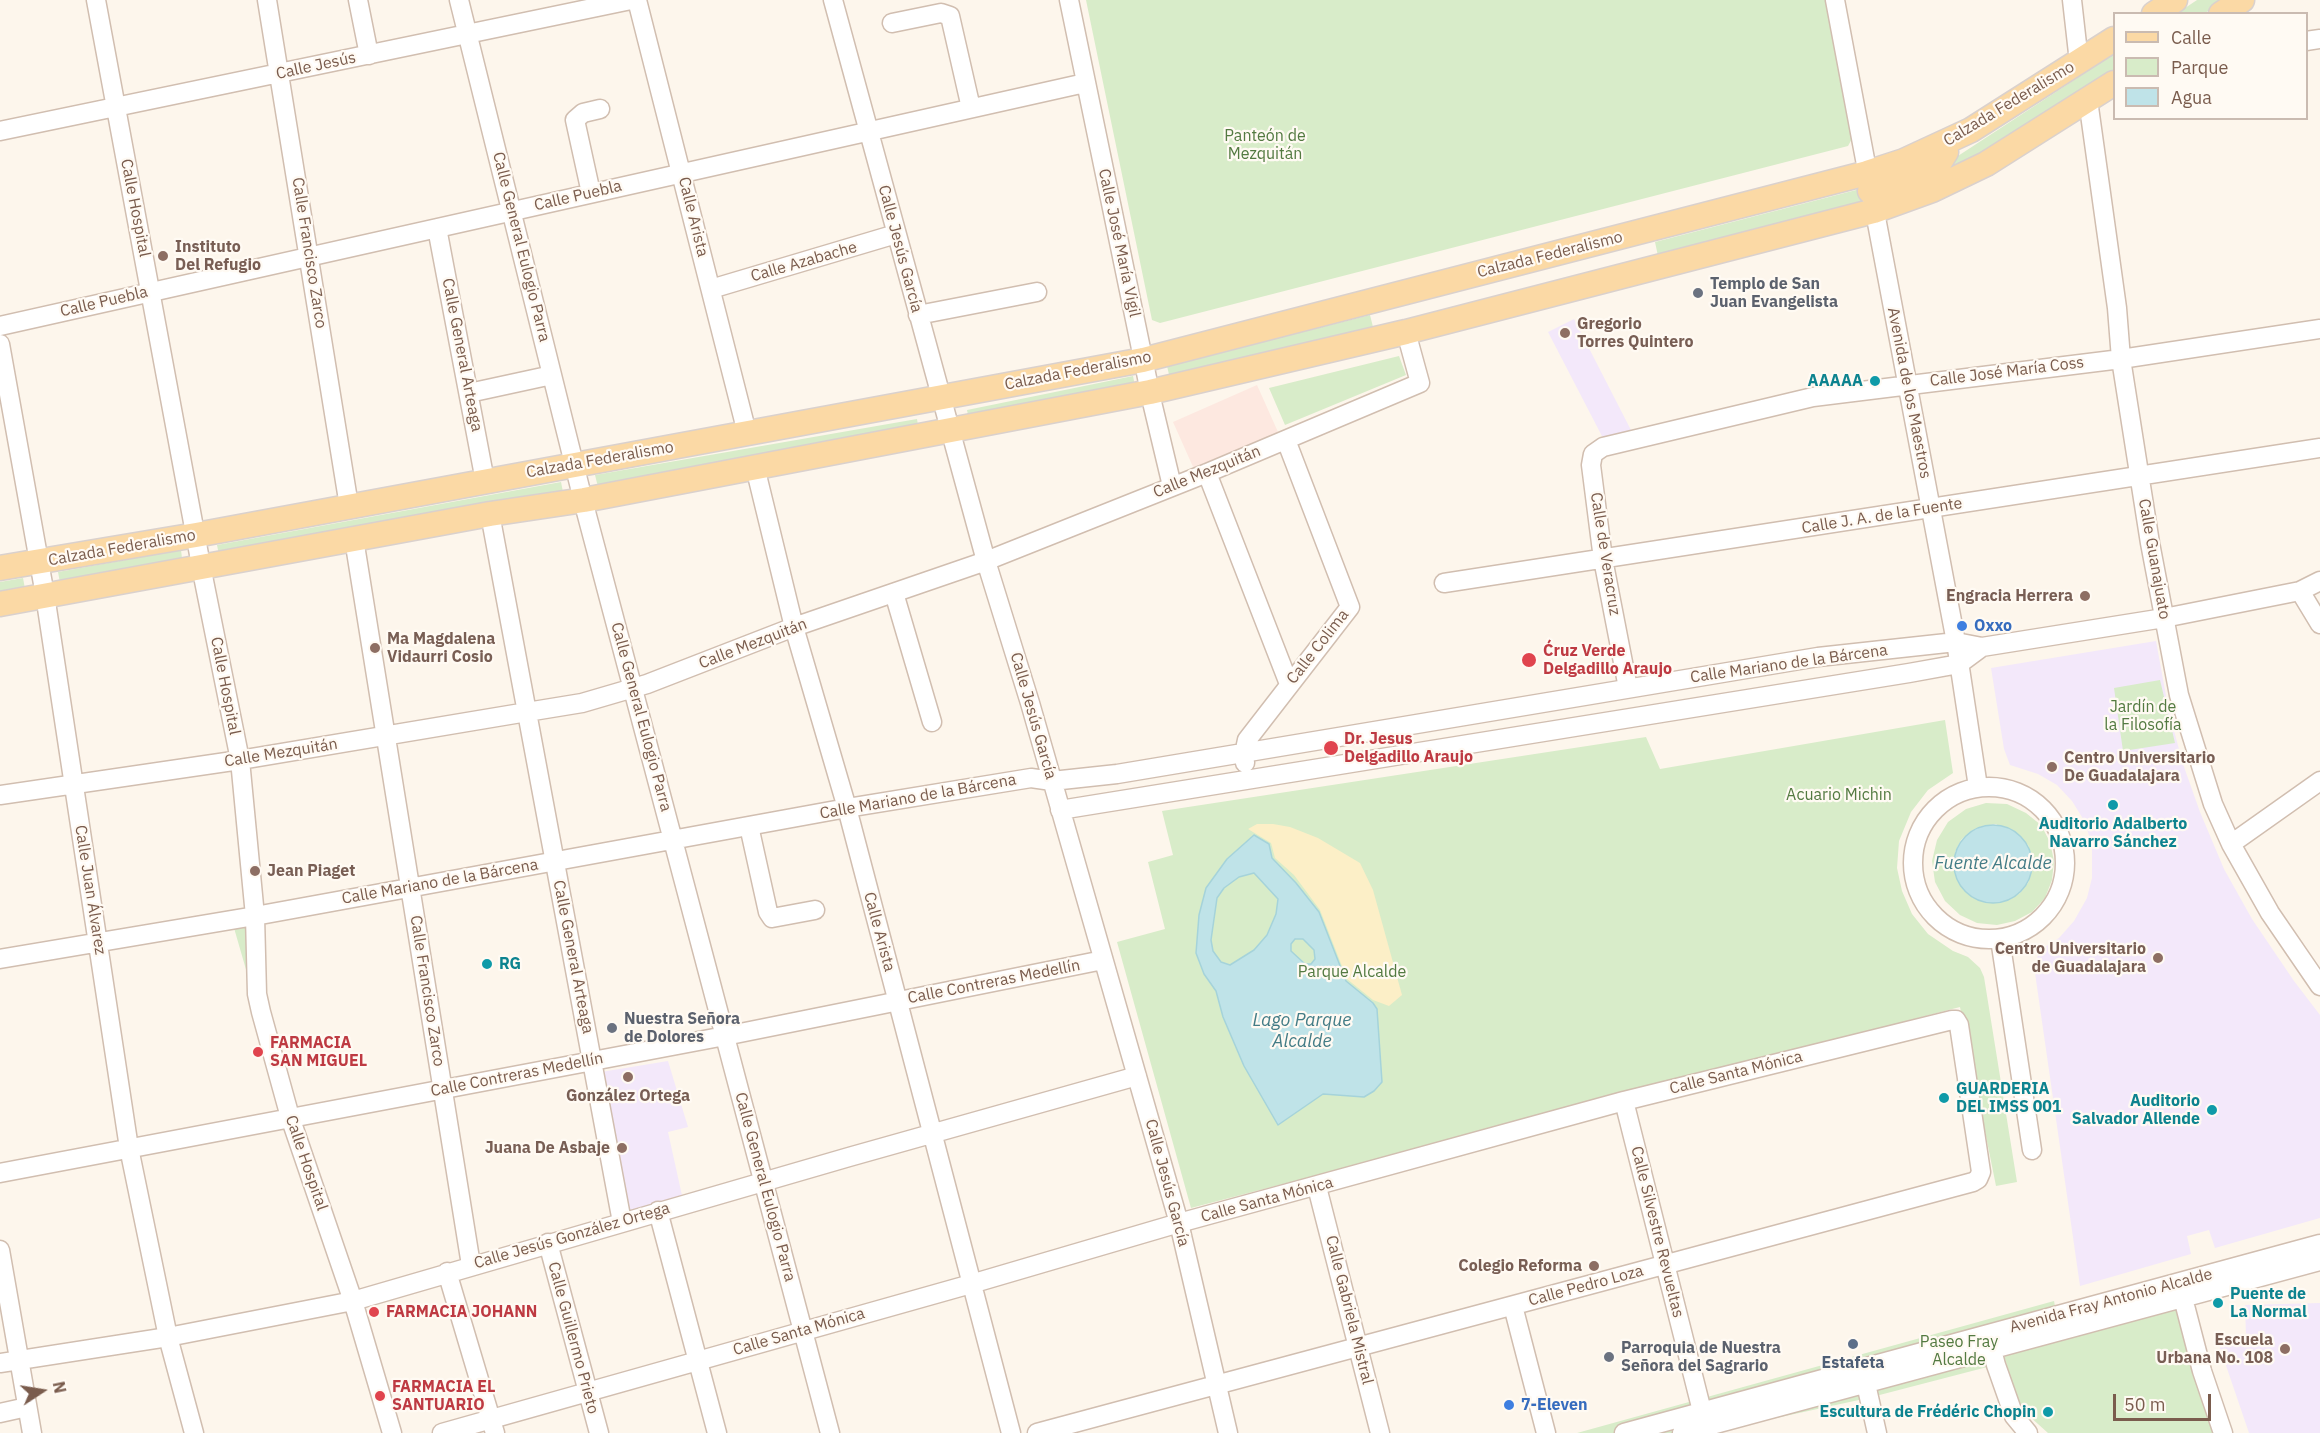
<!DOCTYPE html>
<meta charset="utf-8">
<style>
body{margin:0}
#map{position:relative;width:2320px;height:1433px;overflow:hidden;background:#fdf6ec;font-family:"IBM Plex Sans",sans-serif}
canvas{display:block}
.legend{position:absolute;left:2113px;top:12px;width:195px;height:108px;box-sizing:border-box;background:#fffaf3;border:2px solid #cabbb1;margin:0;padding:8px 10px;list-style:none;font-size:18px;color:#7a5c4d}
.legend li{display:flex;align-items:center;gap:12px;height:30px}
.legend b{width:30px;border:2px solid #cabbb1}
.north{position:absolute;left:12px;top:1361px;width:60px;height:60px;-webkit-text-stroke:4px #fffaf3;paint-order:stroke;rotate:78deg;font-size:16px;font-weight:700;line-height:24px;text-align:center;color:#7a5c4d}
.north::after{content:'';display:block;margin:auto;width:21px;height:27px;background:#7a5c4d;clip-path:polygon(50% 0,100% 100%,50% 72%,0 100%)}
.scale{position:absolute;left:2113px;top:1394px;width:98px;height:27px;box-sizing:border-box;border:3px solid #7a5c4d;border-top:0;padding-left:8px;font-size:18px;line-height:21px;white-space:nowrap;color:#7a5c4d;-webkit-text-stroke:4px #fffaf3;paint-order:stroke}
</style>
<div id="map">
<canvas width="2320" height="1433"></canvas>
<ul class="legend">
<li><b style="height:8px;background:#fbd9a5"></b>Calle</li>
<li><b style="height:16px;background:#d8ecc9"></b>Parque</li>
<li><b style="height:16px;background:#bfe3e8"></b>Agua</li>
</ul>
<div class="north">N</div>
<div class="scale">50 m</div>
</div>
<script>
const ctx = document.querySelector('canvas').getContext('2d');
ctx.lineJoin = 'round';
function fill(path, color) {
  ctx.fillStyle = color;
  ctx.fill(path, 'evenodd');
}
function poly(rows) {
  const path = new Path2D();
  for (const r of rows) {
    if (r.length === 3) {
      path.moveTo(r[0] + r[2], r[1]);
      path.arc(r[0], r[1], r[2], 0, 2 * Math.PI);
      continue;
    }
    path.moveTo(r[0], r[1]);
    for (let i = 2; i < r.length; i += 2) path.lineTo(r[i], r[i + 1]);
  }
  return path;
}
function trace(path, color, width, dash) {
  ctx.strokeStyle = color;
  ctx.lineWidth = width;
  ctx.lineCap = dash ? 'butt' : 'round';
  ctx.setLineDash(dash || []);
  ctx.stroke(path);
}
function drawText(font, color, halo, rows, align = 'center') {
  ctx.font = font + ' "IBM Plex Sans",sans-serif';
  ctx.lineWidth = 4.5;
  ctx.setLineDash([]);
  ctx.textBaseline = 'middle';
  ctx.strokeStyle = halo;
  ctx.fillStyle = color;
  for (const [text, x, y, turn = 0] of rows) {
    ctx.save();
    ctx.translate(x, y);
    ctx.rotate((+turn || 0) * Math.PI / 180);
    ctx.textAlign = isNaN(turn) ? turn : align;
    if (halo) ctx.strokeText(text, 0, 0);
    ctx.fillText(text, 0, 0);
    ctx.restore();
  }
}
const commercial = poly([
 [1257,385,1278,432,1194,469,1173,422]
]);
const education = poly([
 [1574,319,1634,436,1605,442,1548,332],
 [2156,641,2169,712,2183,764,2200,812,2224,869,2252,919,2294,981,2320,1015,2320,1218,2215,1248,2209,1230,2187,1236,2191,1254,2080,1286,2034,966,2040,950,2059,938,2074,921,2087,898,2092,878,2092,846,2085,822,2072,801,2057,785,2038,774,2010,765,2004,749,1991,668],
 [668,1061,688,1127,668,1132,683,1200,628,1216,601,1072],
 [2320,1303,2320,1433,2249,1433,2219,1345,2246,1336,2245,1305]
]);
const green = poly([
 [1086,0,1826,0,1853,137,1848,146,1160,323,1152,320],
 [2197,0,2226,0,2205,13,2176,14],
 [2114,54,2114,72,1988,154,1943,176,1938,169],
 [1860,189,1862,203,1658,256,1655,242],
 [1370,315,1374,331,1171,383,1167,366],
 [1399,356,1406,375,1285,425,1269,388],
 [1133,376,1136,391,970,425,967,410],
 [917,419,918,425,599,491,595,475],
 [561,482,564,497,220,560,217,545],
 [181,550,183,566,61,588,58,572],
 [23,578,26,594,0,599,0,582],
 [2160,680,2175,743,2123,751,2114,688],
 [1945,720,1953,773,1928,790,1911,812,1899,841,1897,868,1902,891,1912,914,1928,934,1953,951,1968,957,1980,968,1984,977,2017,1182,1996,1186,1960,1007,1191,1208,1117,942,1165,929,1148,862,1173,855,1162,811,1646,737,1660,769],
 [1986,803,2007,804,2026,813,2041,825,2050,842,2054,861,2052,880,2045,898,2032,912,2015,921,1997,925,1977,923,1960,915,1945,901,1935,882,1932,861,1937,840,1948,822,1966,809],
 [1996,824,2028,845,2032,857,2032,870,2028,883,2020,893,2009,900,1984,902,1972,897,1963,889,1955,852,1961,840,1971,831,1982,826],
 [248,926,249,972,247,973,234,928],
 [2054,1301,2060,1331,1992,1350,1995,1365,1868,1398,1707,1433,1577,1433],
 [2179,1307,2215,1433,2048,1433,2019,1407,2003,1352]
]);
const sand = poly([
 [1257,824,1273,824,1290,827,1318,838,1360,863,1373,890,1402,995,1389,1006,1373,1000,1347,979,1320,910,1294,875,1275,858,1271,843,1248,829]
]);
const water = poly([
 [1993,864,39],
 [1254,835,1269,844,1272,858,1296,883,1319,912,1346,981,1373,1003,1377,1009,1382,1082,1374,1091,1364,1097,1323,1094,1278,1125,1244,1066,1223,1017,1216,991,1204,974,1196,953,1199,915,1206,888,1227,859,1254,835],
 [1254,873,1278,899,1276,914,1267,935,1254,950,1230,965,1221,962,1213,951,1211,940,1217,898,1224,888,1239,877,1254,873],
 [1295,939,1303,939,1314,950,1315,959,1311,964,1305,964,1291,951,1291,944,1295,939]
]);
const minor = poly([
 [96,0,203,576,240,760,255,916,257,994,261,1012,290,1117,353,1301,392,1433],
 [267,0,349,506],
 [358,0,369,55],
 [459,0,585,508,830,1433],
 [637,0,747,433],
 [833,0,986,561,1030,703,1179,1223,1228,1433],
 [1069,0,1152,402,1172,486],
 [1835,0,1956,642,1978,787],
 [2072,0,2079,62],
 [892,23,941,13,950,16,971,108],
 [2306,41,2320,39],
 [2088,100,2117,308,2121,359,2150,543,2179,695,2213,804,2231,844,2270,913,2320,986],
 [0,131,631,0],
 [591,193,575,120,583,113,600,109],
 [437,228,485,481],
 [711,289,896,234],
 [918,315,1037,292],
 [0,326,1085,83],
 [0,344,45,595,129,1148,168,1337,194,1433],
 [469,393,552,375],
 [755,467,794,627,847,808,1011,1433],
 [1207,473,1289,684],
 [490,514,622,1222],
 [354,539,471,1265],
 [1444,583,2320,448],
 [2300,591,2320,624],
 [894,593,932,722],
 [1628,688,1603,559,1591,465,1593,454,1603,447,1813,397,2121,359,2320,329],
 [1245,763,1244,754,1247,740,1350,607,1286,440],
 [1989,863,76],
 [0,795,240,760,527,712,582,703,647,684,794,627,986,561,1207,473,1420,383,1406,332],
 [1060,810,1909,673,1959,664,1982,647],
 [749,826,768,912,772,918,815,910],
 [2231,844,2320,781],
 [2000,939,2032,1150],
 [0,959,255,916,847,808,1031,778,1052,781,1117,774,1818,657,1956,642,1982,647,2164,618,2300,591,2320,581],
 [1624,1101,1705,1423],
 [0,1173,725,1036,1103,960],
 [1317,1187,1380,1433],
 [658,1211,717,1433],
 [548,1243,599,1433],
 [0,1250,32,1433],
 [447,1272,495,1433],
 [2183,1298,2202,1371,2223,1433],
 [1513,1306,1546,1433],
 [1998,1341,1992,1350,1996,1365,2014,1416,2028,1433],
 [0,1363,168,1337,353,1301,849,1157,1137,1076],
 [1866,1384,1877,1433],
 [0,1413,27,1407],
 [442,1433,971,1284,1179,1223,1624,1101,1952,1020,1956,1020,1959,1025,1981,1172,1978,1179,1973,1182,1037,1433],
 [1624,1433,2320,1244],
 [1682,1433,2320,1261]
]);
const major = poly([
 [2154,14,2175,0],
 [2221,14,2242,0],
 [1870,191,1906,179,1938,165,1946,152],
 [0,568,196,535,1143,360,1867,173,1904,161,1971,130,2114,39],
 [0,604,490,514,584,500,1150,392,1406,332,1874,211,1932,190,1986,164,2114,83]
]);
const markers = [
 [163,256,6,"#8d6e63"],
 [1698,293,6,"#6b7280"],
 [1565,333,6,"#8d6e63"],
 [1875,381,6,"#0f9aa8"],
 [2085,596,6,"#8d6e63"],
 [1962,626,6,"#3f7fe0"],
 [375,648,6,"#8d6e63"],
 [1529,660,8,"#e0444e"],
 [1331,748,8,"#e0444e"],
 [2052,767,6,"#8d6e63"],
 [2113,805,6,"#0f9aa8"],
 [255,871,6,"#8d6e63"],
 [2158,958,6,"#8d6e63"],
 [487,964,6,"#0f9aa8"],
 [612,1028,6,"#6b7280"],
 [258,1052,6,"#e0444e"],
 [628,1077,6,"#8d6e63"],
 [1944,1098,6,"#0f9aa8"],
 [2212,1110,6,"#0f9aa8"],
 [622,1148,6,"#8d6e63"],
 [1594,1266,6,"#8d6e63"],
 [2218,1303,6,"#0f9aa8"],
 [374,1312,6,"#e0444e"],
 [1853,1344,6,"#5c6f8a"],
 [2285,1349,6,"#8d6e63"],
 [1609,1357,6,"#6b7280"],
 [380,1396,6,"#e0444e"],
 [1509,1405,6,"#3f7fe0"],
 [2048,1412,6,"#0f9aa8"]
];
const streetNames = [
 ["Calle Jesús",316,66,-12],
 ["Calzada Federalismo",2009,104,-31],
 ["Calle Puebla",578,196,-13],
 ["Calle Hospital",135,208,79],
 ["Calle Arista",693,217,76],
 ["Calle José María Vigil",1119,243,78],
 ["Calle General Eulogio Parra",521,247,76],
 ["Calle Jesús García",900,249,75],
 ["Calle Francisco Zarco",309,253,81],
 ["Calzada Federalismo",1550,255,-14],
 ["Calle Azabache",804,262,-16],
 ["Calle Puebla",104,302,-13],
 ["Calle General Arteaga",462,355,79],
 ["Calzada Federalismo",1078,371,-11],
 ["Calle José María Coss",2007,372,-7],
 ["Avenida de los Maestros",1909,393,79],
 ["Calzada Federalismo",600,460,-10],
 ["Calle Mezquitán",1207,472,-22],
 ["Calle J. A. de la Fuente",1882,516,-9],
 ["Calzada Federalismo",122,548,-10],
 ["Calle de Veracruz",1605,554,81],
 ["Calle Guanajuato",2154,559,80],
 ["Calle Mezquitán",753,644,-21],
 ["Calle Colima",1318,647,-52],
 ["Calle Mariano de la Bárcena",1789,664,-8],
 ["Calle Hospital",225,686,79],
 ["Calle Jesús García",1033,716,74],
 ["Calle General Eulogio Parra",641,717,75],
 ["Calle Mezquitán",281,753,-9],
 ["Calle Mariano de la Bárcena",918,797,-10],
 ["Calle Mariano de la Bárcena",440,882,-10],
 ["Calle Juan Álvarez",90,890,81],
 ["Calle Arista",879,932,75],
 ["Calle General Arteaga",573,957,79],
 ["Calle Contreras Medellín",994,982,-11],
 ["Calle Francisco Zarco",427,991,81],
 ["Calle Santa Mónica",1736,1073,-14],
 ["Calle Contreras Medellín",517,1075,-11],
 ["Calle Hospital",306,1163,71],
 ["Calle Jesús García",1167,1183,75],
 ["Calle General Eulogio Parra",765,1187,75],
 ["Calle Santa Mónica",1267,1200,-15],
 ["Calle Silvestre Revueltas",1657,1232,76],
 ["Calle Jesús González Ortega",572,1236,-16],
 ["Calle Pedro Loza",1586,1286,-15],
 ["Avenida Fray Antonio Alcalde",2111,1301,-15],
 ["Calle Gabriela Mistral",1349,1310,76],
 ["Calle Santa Mónica",799,1332,-16],
 ["Calle Guillermo Prieto",573,1338,75]
];
const parkNames = [
 ["Panteón de",1265,136],
 ["Mezquitán",1265,154],
 ["Jardín de",2143,707],
 ["la Filosofía",2143,725],
 ["Acuario Michin",1839,795],
 ["Parque Alcalde",1352,972],
 ["Paseo Fray",1959,1342],
 ["Alcalde",1959,1360]
];
const educationNames = [
 ["Instituto",175,247],
 ["Del Refugio",175,265],
 ["Gregorio",1577,324],
 ["Torres Quintero",1577,342],
 ["Engracia Herrera",2073,596,"right"],
 ["Ma Magdalena",387,639],
 ["Vidaurri Cosio",387,657],
 ["Centro Universitario",2064,758],
 ["De Guadalajara",2064,776],
 ["Jean Piaget",267,871],
 ["Centro Universitario",2146,949,"right"],
 ["de Guadalajara",2146,967,"right"],
 ["González Ortega",628,1096,"center"],
 ["Juana De Asbaje",610,1148,"right"],
 ["Colegio Reforma",1582,1266,"right"],
 ["Escuela",2273,1340,"right"],
 ["Urbana No. 108",2273,1358,"right"]
];
const worshipNames = [
 ["Templo de San",1710,284],
 ["Juan Evangelista",1710,302],
 ["Nuestra Señora",624,1019],
 ["de Dolores",624,1037],
 ["Parroquia de Nuestra",1621,1348],
 ["Señora del Sagrario",1621,1366]
];
const cultureNames = [
 ["AAAAA",1863,381],
 ["Auditorio Adalberto",2113,824,"center"],
 ["Navarro Sánchez",2113,842,"center"],
 ["RG",499,964,"left"],
 ["GUARDERIA",1956,1089,"left"],
 ["DEL IMSS 001",1956,1107,"left"],
 ["Auditorio",2200,1101],
 ["Salvador Allende",2200,1119],
 ["Puente de",2230,1294,"left"],
 ["La Normal",2230,1312,"left"],
 ["Escultura de Frédéric Chopin",2036,1412]
];
const shopNames = [
 ["Oxxo",1974,626],
 ["7-Eleven",1521,1405]
];
const healthNames = [
 ["Ćruz Verde",1543,651],
 ["Delgadillo Araujo",1543,669],
 ["Dr. Jesus",1344,739],
 ["Delgadillo Araujo",1344,757],
 ["FARMACIA",270,1043],
 ["SAN MIGUEL",270,1061],
 ["FARMACIA JOHANN",386,1312],
 ["FARMACIA EL",392,1387],
 ["SANTUARIO",392,1405]
];
const serviceNames = [
 ["Estafeta",1853,1363]
];
const waterNames = [
 ["Fuente Alcalde",1993,864],
 ["Lago Parque",1302,1021],
 ["Alcalde",1302,1042]
];
fill(commercial, '#fde8e0');
fill(education, '#f3e8fa');
fill(green, '#d8ecc9');
fill(sand, '#fcefc7');
fill(water, '#bfe3e8');
trace(water, '#a5d3da', 1.5);
trace(minor, '#d1beb0', 21);
trace(major, '#dad1cd', 27);
trace(minor, '#fff', 18);
trace(major, '#fbd9a5', 24);
for (const [x, y, r, color] of markers) {
  const dot = new Path2D();
  dot.arc(x, y, r, 0, 2 * Math.PI);
  ctx.fillStyle = color;
  ctx.fill(dot);
  trace(dot, '#fffaf3', 2);
}
drawText('16px', '#7a5c4d', '#fffaf3', streetNames);
drawText('16px', '#537a41', '#fffaf3', parkNames);
drawText('bold 16px', '#785e54', '#fffaf3', educationNames, 'left');
drawText('bold 16px', '#5b616d', '#fffaf3', worshipNames, 'left');
drawText('bold 16px', '#0d838f', '#fffaf3', cultureNames, 'right');
drawText('bold 16px', '#366cbe', '#fffaf3', shopNames, 'left');
drawText('bold 16px', '#be3a42', '#fffaf3', healthNames, 'left');
drawText('bold 16px', '#4e5e75', '#fffaf3', serviceNames);
drawText('italic 18px', '#437c86', '#fffaf3', waterNames);
</script>
